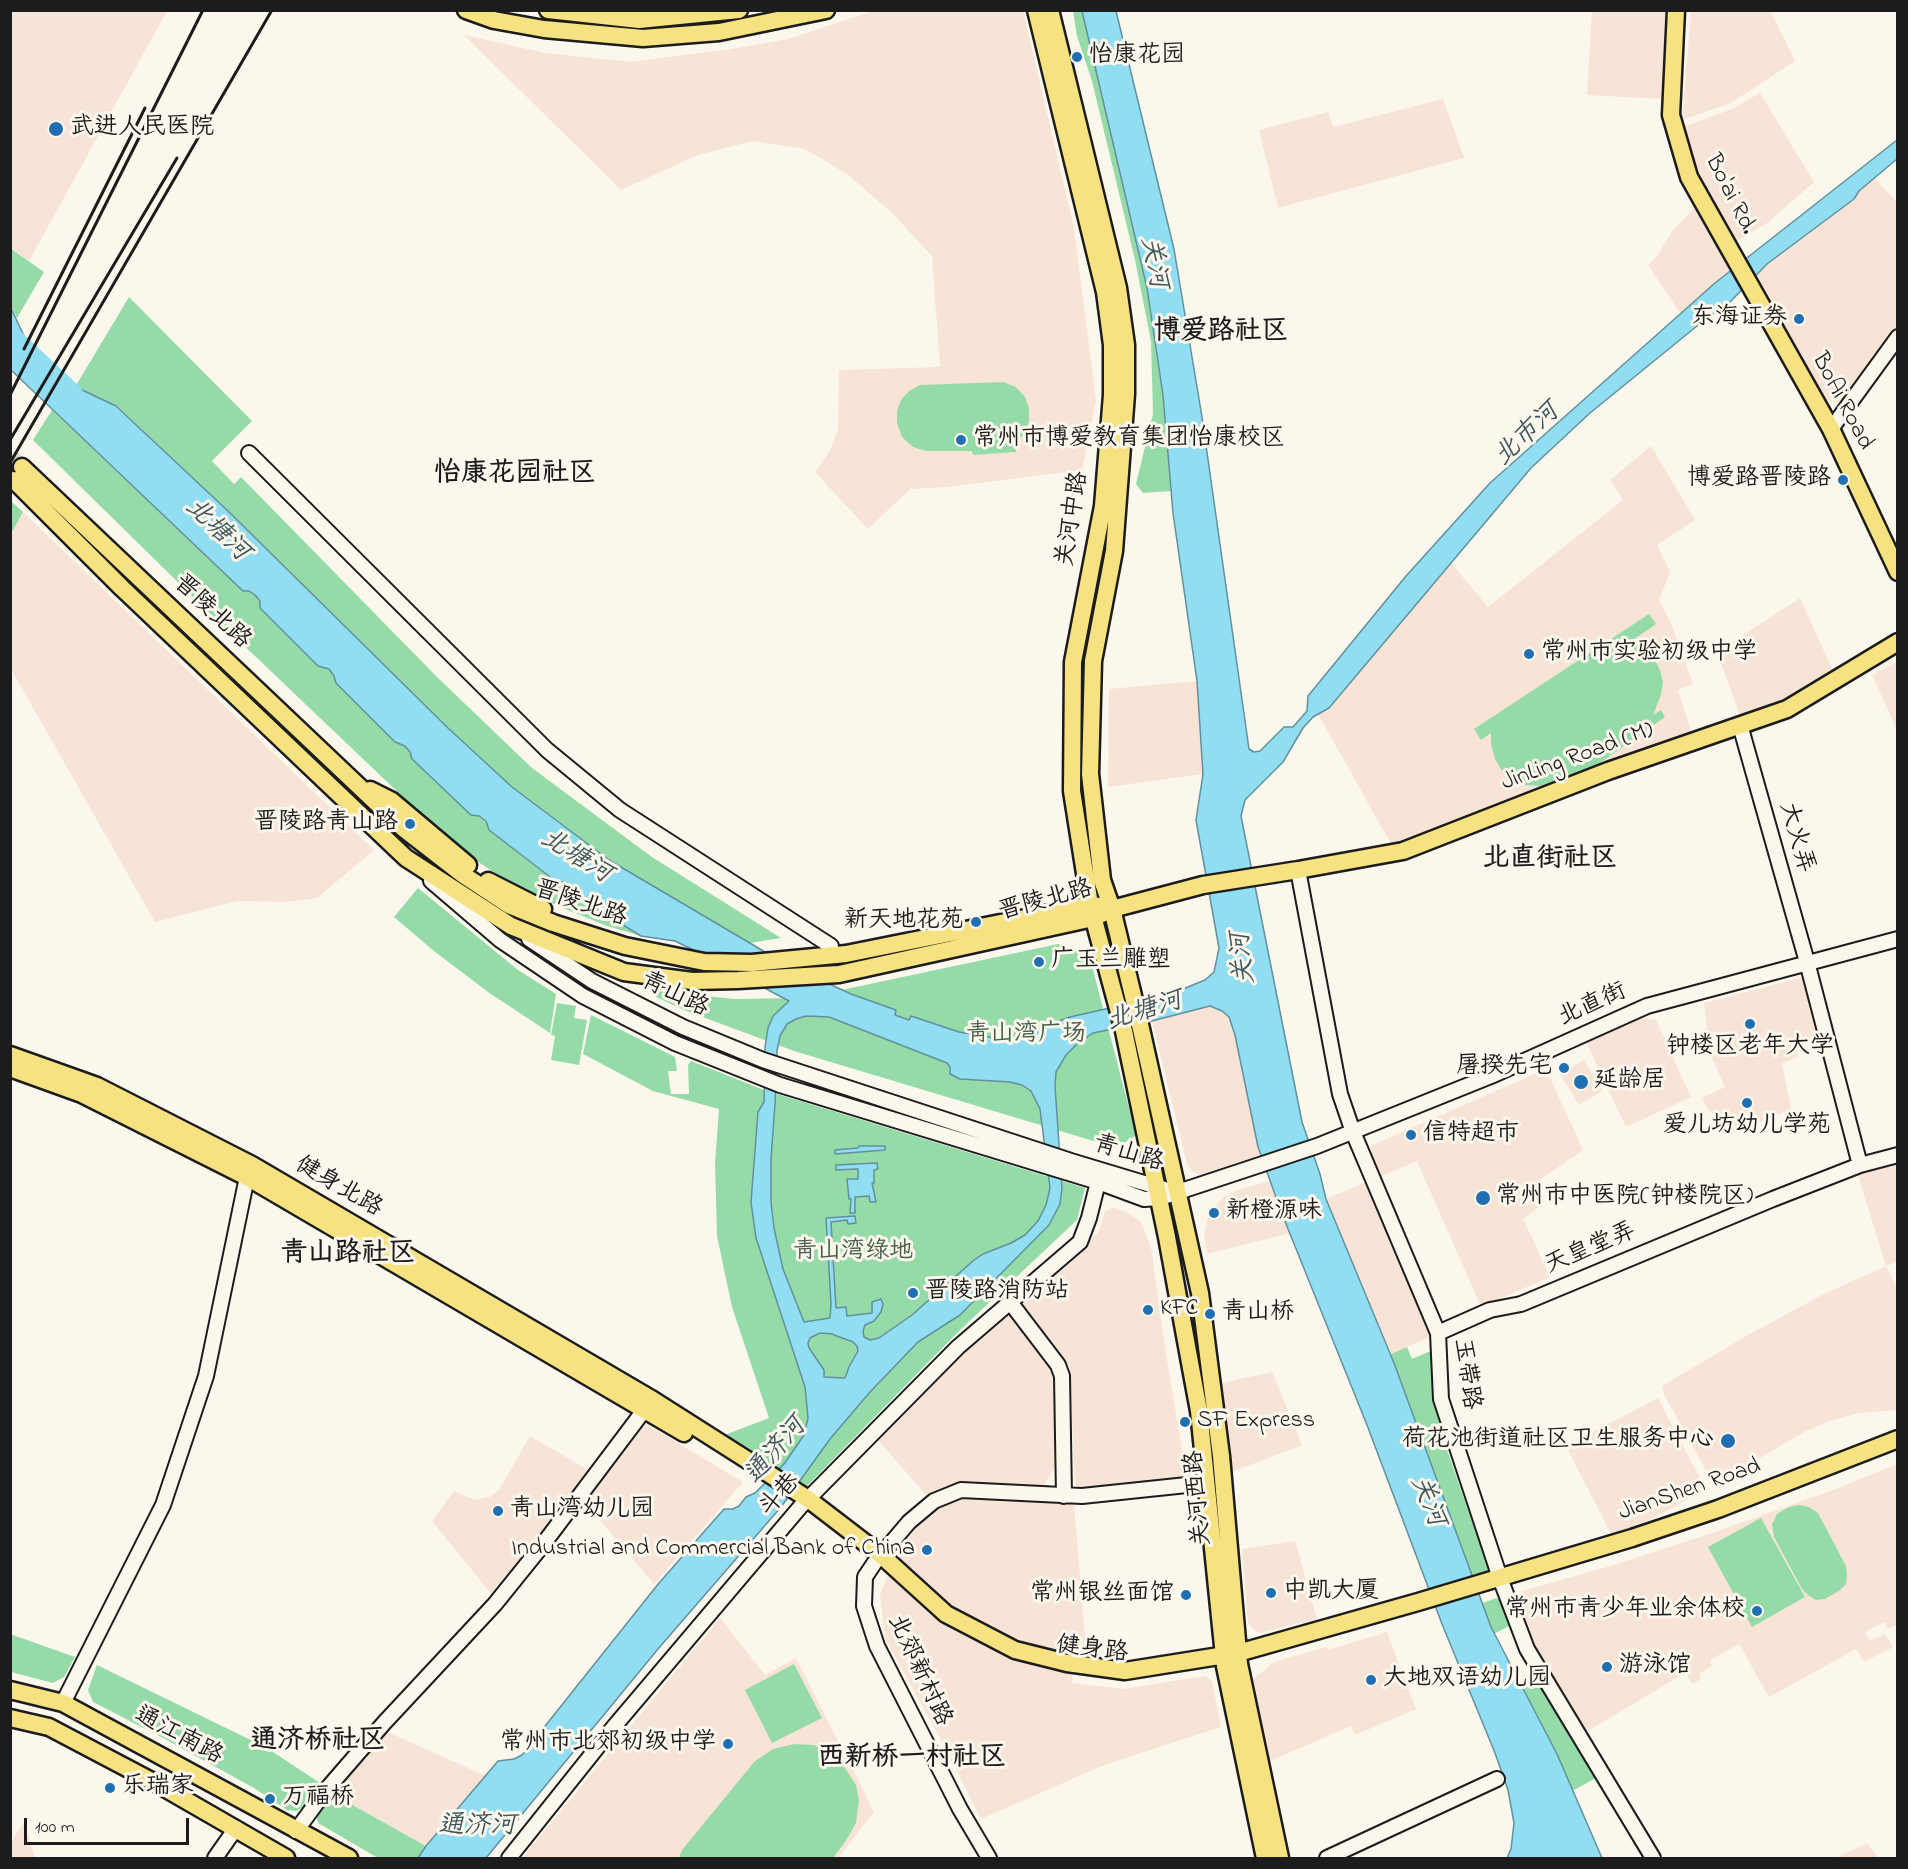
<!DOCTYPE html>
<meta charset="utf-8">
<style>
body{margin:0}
#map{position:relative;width:1908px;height:1869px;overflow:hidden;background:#fbf7ec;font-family:"Indie Flower",sans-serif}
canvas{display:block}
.frame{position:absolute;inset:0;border:12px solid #1c1c1c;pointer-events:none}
.scale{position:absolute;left:24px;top:1818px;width:165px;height:27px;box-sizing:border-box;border:3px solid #1c1c1c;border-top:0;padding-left:8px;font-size:18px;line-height:21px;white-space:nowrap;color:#1c1c1c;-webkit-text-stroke:4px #fbf7ec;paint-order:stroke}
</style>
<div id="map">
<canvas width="1908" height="1869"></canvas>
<div class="frame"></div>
<div class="scale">100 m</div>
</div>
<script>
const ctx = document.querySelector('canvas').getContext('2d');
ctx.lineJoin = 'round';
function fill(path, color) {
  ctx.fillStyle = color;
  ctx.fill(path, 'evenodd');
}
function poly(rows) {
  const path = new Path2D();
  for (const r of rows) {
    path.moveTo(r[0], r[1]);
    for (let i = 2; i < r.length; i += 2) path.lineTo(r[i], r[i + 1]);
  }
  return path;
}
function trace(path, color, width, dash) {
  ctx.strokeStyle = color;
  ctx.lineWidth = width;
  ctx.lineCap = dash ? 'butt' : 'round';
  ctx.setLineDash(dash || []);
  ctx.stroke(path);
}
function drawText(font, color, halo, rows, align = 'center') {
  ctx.font = font + ' "Indie Flower","LXGW WenKai TC",sans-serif';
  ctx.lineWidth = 6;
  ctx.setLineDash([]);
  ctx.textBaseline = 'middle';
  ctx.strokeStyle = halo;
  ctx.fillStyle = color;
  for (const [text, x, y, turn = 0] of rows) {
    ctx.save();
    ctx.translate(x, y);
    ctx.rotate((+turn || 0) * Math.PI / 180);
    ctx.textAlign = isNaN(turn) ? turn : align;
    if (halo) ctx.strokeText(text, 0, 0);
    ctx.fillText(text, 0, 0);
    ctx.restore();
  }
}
const built = poly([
 [10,11,167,11,29,261,11,248],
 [873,11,1023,11,1074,228,1096,401,1082,470,947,487,910,489,868,529,815,472,830,451,838,429,839,370,940,367,932,256,891,212,847,174,805,149,753,141,698,155,621,190,464,35,545,53,631,62,731,49,789,39],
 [1592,11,1668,11,1663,99,1587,95],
 [1695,11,1770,11,1795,61,1731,103,1682,120,1691,12],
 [1760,93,1814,182,1767,223,1737,241,1698,171,1683,127,1732,109],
 [1443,99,1464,158,1278,208,1259,130,1328,112,1333,127],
 [1874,178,1897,202,1897,328,1848,398,1841,402,1833,402,1826,400,1757,275,1767,264,1854,199,1859,191],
 [1699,203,1735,268,1681,314,1648,265,1656,258,1673,230],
 [1651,446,1695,520,1657,545,1670,572,1659,600,1671,623,1693,684,1678,690,1691,731,1391,844,1318,714,1329,708,1451,563,1488,607,1623,500,1610,480],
 [23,512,374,850,317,898,286,902,237,901,155,922,11,669,11,534],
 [1800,598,1833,671,1784,701,1740,715,1717,652],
 [1897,662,1897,730,1872,675],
 [1197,681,1203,774,1108,787,1109,689],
 [1803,977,1809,981,1823,1040,1798,1046,1798,1057,1782,1063,1791,1109,1732,1134,1707,1108,1702,1098,1725,1087,1710,1053,1704,1003],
 [1210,1006,1222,1011,1229,1017,1235,1034,1260,1155,1201,1175,1193,1172,1187,1164,1152,1021],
 [1643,1018,1656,1020,1691,1097,1626,1127,1586,1042],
 [1584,1060,1602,1091,1579,1105,1560,1074],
 [1546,1069,1583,1150,1528,1188,1538,1208,1523,1219,1550,1277,1481,1307,1417,1161,1379,1177,1370,1156,1372,1145],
 [1897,1164,1897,1262,1886,1266,1897,1289,1897,1410,1859,1413,1827,1422,1804,1432,1714,1485,1664,1394,1662,1386,1748,1335,1822,1295,1886,1266,1858,1175],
 [1270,1181,1290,1233,1207,1254,1204,1235,1208,1217,1223,1197,1241,1189],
 [1368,1181,1434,1335,1391,1354,1326,1199],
 [1113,1207,1128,1213,1141,1222,1151,1247,1166,1354,1187,1479,1083,1490,1075,1485,1070,1367,1021,1303,1099,1232,1105,1212],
 [1008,1308,1055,1370,1054,1468,1043,1487,957,1486,928,1497,877,1439,960,1353],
 [1272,1372,1302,1445,1232,1472,1222,1383],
 [1658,1398,1706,1490,1630,1530,1612,1536,1566,1446],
 [646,1424,743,1482,654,1584,585,1503],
 [530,1436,588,1470,493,1596,432,1521,454,1491,475,1500,490,1497,499,1490],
 [1897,1464,1897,1625,1888,1629,1884,1622,1865,1632,1870,1641,1885,1634,1893,1647,1864,1662,1856,1649,1769,1697,1739,1644,1710,1660,1712,1666,1699,1674,1701,1679,1693,1684,1685,1673,1583,1734,1530,1647,1513,1596,1522,1591,1614,1565,1715,1532,1833,1490],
 [971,1496,1074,1503,1087,1662,1072,1658,1072,1683,1123,1689,1205,1676,1212,1681,1221,1727,1104,1765,981,1819,947,1751,885,1638,880,1594,900,1549,924,1517,946,1504],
 [1295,1541,1317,1619,1259,1633,1248,1624,1242,1549],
 [720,1618,765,1675,796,1658,874,1812,838,1858,522,1858],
 [1387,1632,1416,1709,1355,1735,1351,1726,1268,1762,1253,1679,1274,1662,1326,1647,1328,1650],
 [385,1731,486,1776,426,1846,331,1793],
 [24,1822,35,1858,11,1858,11,1842],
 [1867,1843,1878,1858,1836,1858]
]);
const green = poly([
 [1073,11,1082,11,1147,288,1163,395,1171,491,1143,493,1136,484,1153,414,1151,341,1135,260,1092,81,1077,36],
 [10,248,44,272,17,318,11,306],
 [129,297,252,421,212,461,234,484,241,477,437,677,532,768,652,857,781,938,750,943,725,929,609,860,512,788,448,728,229,512,117,406,75,387],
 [1003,382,1016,387,1025,397,1029,408,1029,421,1026,432,1015,443,1016,452,973,455,972,451,926,451,913,447,902,437,897,423,897,411,901,400,909,391,920,385],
 [52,410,243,591,249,591,255,595,260,601,260,608,318,666,328,669,335,676,336,683,395,742,405,745,410,752,412,759,471,815,479,816,486,822,489,830,554,880,567,883,573,887,576,896,641,936,607,926,558,906,503,878,472,858,425,818,193,597,33,440],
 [11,501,23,512,11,534],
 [1649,614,1656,624,1630,642,1644,648,1654,658,1660,670,1663,682,1661,695,1653,715,1661,710,1665,717,1597,765,1540,786,1525,785,1513,780,1502,771,1495,759,1491,744,1491,733,1481,740,1474,729],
 [418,888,518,970,556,994,550,1033,488,992,434,951,394,917],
 [1058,944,1076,949,1091,962,1136,1135,1117,1148,794,1051,684,1010,654,996,657,991,735,999,804,998],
 [557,1003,576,1006,574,1018,587,1020,579,1065,551,1060,555,1036,551,1035],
 [591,1015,675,1057,677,1071,668,1071,671,1094,689,1094,688,1065,691,1061,764,1090,1085,1188,1077,1220,959,1331,806,1487,722,1436,769,1418,732,1307,717,1236,715,1163,719,1109,653,1091,583,1054],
 [1407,1347,1412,1359,1433,1350,1434,1401,1444,1441,1490,1573,1474,1581,1391,1354],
 [1800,1505,1809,1507,1818,1513,1846,1566,1847,1576,1846,1584,1839,1591,1825,1599,1816,1600,1809,1596,1802,1589,1774,1537,1772,1525,1777,1514,1789,1507],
 [1761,1518,1805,1597,1752,1627,1708,1547],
 [1497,1598,1502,1602,1511,1625,1494,1634,1482,1603],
 [10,1634,75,1657,64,1677,53,1683,11,1672],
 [794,1664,822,1718,772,1743,745,1690],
 [97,1665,267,1748,320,1783,302,1808,296,1811,287,1810,254,1788,165,1739,93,1702,88,1690],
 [1538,1679,1598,1777,1572,1791,1557,1754,1523,1689],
 [794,1744,814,1745,830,1753,845,1768,856,1785,859,1800,856,1823,845,1842,833,1858,679,1858,682,1850,755,1761,773,1749],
 [331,1793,426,1846,418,1858,378,1858,318,1823,316,1815]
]);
const water = poly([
 [1082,11,1116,11,1174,249,1202,417,1249,749,1254,752,1260,751,1284,727,1293,727,1307,711,1308,696,1406,576,1490,483,1715,283,1897,140,1897,159,1859,191,1854,199,1767,264,1730,302,1702,322,1590,413,1531,468,1329,708,1313,717,1303,728,1283,762,1245,800,1241,816,1302,1122,1320,1174,1326,1199,1394,1363,1491,1627,1557,1754,1602,1858,1507,1858,1511,1849,1514,1823,1508,1790,1495,1753,1442,1624,1367,1425,1282,1214,1258,1147,1235,1035,1229,1017,1222,1011,1210,1006,1152,1021,1093,1033,1078,1043,1066,1055,1056,1072,1055,1086,1062,1188,1060,1204,1049,1225,960,1315,918,1342,870,1392,830,1439,781,1507,658,1649,486,1858,418,1858,426,1846,498,1761,514,1759,522,1755,659,1583,724,1509,733,1509,739,1506,746,1497,755,1493,784,1464,804,1435,808,1418,805,1387,756,1238,751,1202,758,1112,764,1102,765,1047,768,1028,773,1016,789,1001,753,982,728,967,675,941,641,936,576,896,573,887,567,883,554,880,489,830,486,821,479,816,471,815,412,759,410,752,405,746,395,742,336,683,334,676,329,669,318,666,260,608,260,601,255,595,249,591,243,591,11,370,10,306,40,370,116,406,229,512,448,728,512,787,609,860,782,962,851,994,896,1010,895,1015,909,1020,911,1016,959,1032,988,1037,1004,1038,1019,1035,1070,1017,1150,999,1183,989,1205,980,1214,972,1219,948,1196,820,1203,774,1197,681,1173,513,1163,395,1147,288,1082,11],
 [806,1016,829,1017,947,1063,950,1067,950,1074,960,1079,1010,1082,1022,1085,1031,1091,1040,1109,1050,1188,1046,1205,1038,1221,1025,1235,1011,1243,983,1254,974,1260,912,1315,879,1338,870,1340,864,1337,863,1331,865,1325,874,1321,881,1312,883,1304,881,1299,872,1302,872,1313,847,1316,846,1307,836,1308,831,1222,847,1220,848,1224,856,1223,855,1216,826,1218,831,1304,830,1318,804,1322,783,1269,774,1228,771,1202,771,1158,775,1104,777,1051,780,1036,787,1024,796,1019,806,1016],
 [820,1333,833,1334,834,1335,853,1342,857,1346,858,1351,849,1367,845,1378,824,1377,824,1370,809,1348,808,1343,810,1338,820,1333],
 [859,1146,885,1146,885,1150,835,1154,835,1150,858,1148,859,1146],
 [877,1163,878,1169,874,1170,874,1183,872,1183,876,1202,870,1202,869,1196,855,1197,855,1213,850,1213,851,1199,849,1199,847,1179,858,1179,858,1169,836,1170,836,1165,877,1163]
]);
const river = poly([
 [10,335,73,394]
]);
const majorTunnel = poly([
 [10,457,22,467]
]);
const minor = poly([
 [1831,429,1898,337],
 [249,453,547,750,620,810,831,946],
 [1740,725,1807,962,1860,1165],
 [1298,870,1340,1094,1353,1132,1438,1333,1441,1399,1500,1578,1527,1649,1653,1858],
 [431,881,500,940,583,996,675,1043,780,1085,1098,1182,1144,1199,1160,1198,1317,1146,1491,1076,1647,1006,1898,939],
 [529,939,592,981,683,1027,763,1060,1071,1161,1164,1189],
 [1010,1302,1058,1365,1062,1376,1064,1496],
 [1438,1333,1490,1310,1521,1304,1773,1199,1860,1165,1898,1155],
 [63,1703,163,1505,206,1376,247,1177],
 [296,1831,326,1790,384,1723,495,1604,541,1547,645,1409],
 [215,1858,236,1828],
 [509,1858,612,1729,801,1506,958,1347,1080,1242,1089,1218,1098,1182],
 [989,1858,960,1809,877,1646,864,1606,865,1577,875,1562,909,1522,934,1501,961,1490,1082,1496,1206,1483],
 [1327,1858,1497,1779]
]);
const major = poly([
 [466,10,494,20,544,29,643,38,719,32,826,10],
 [548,10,639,20,739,10],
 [1036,10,1105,292,1112,345,1112,395,1103,506,1073,662,1072,791,1090,905,1124,1031,1167,1237,1191,1368,1199,1411,1225,1666,1265,1858],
 [1050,10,1118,288,1126,345,1126,394,1114,551,1093,661,1090,774,1102,880,1112,909,1141,1029,1200,1293,1221,1456,1239,1664,1280,1858],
 [1676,10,1671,115,1689,177,1831,429,1898,572],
 [22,467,404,829,462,874,509,905,553,923,625,946,704,962,752,963,846,954,1090,905,1099,906],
 [14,480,122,588,406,858,511,926,624,972,692,981,738,980,839,974,1093,918,1112,909,1203,885,1298,870,1403,851,1608,771,1787,709,1898,642],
 [370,790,392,801,468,865],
 [488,881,543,909],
 [10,1055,97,1086,252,1165,653,1400,752,1463,808,1499,881,1555,946,1614,1015,1650,1067,1663,1125,1671,1238,1653,1418,1602,1632,1538,1718,1509,1898,1439],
 [10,1068,82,1094,247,1177,684,1433],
 [10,1690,63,1703,349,1858],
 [10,1718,49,1727,161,1786,286,1858]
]);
const rail = poly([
 [24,349,145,108],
 [10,395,203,10],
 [10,440,177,158],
 [10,463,272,10]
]);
const markers = [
 [1077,57,6,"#1f6fb2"],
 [56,129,8,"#1f6fb2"],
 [1799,319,6,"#1f6fb2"],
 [961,440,6,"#1f6fb2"],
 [1843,480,6,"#1f6fb2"],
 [1529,654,6,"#1f6fb2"],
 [410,824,6,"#1f6fb2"],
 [976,922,6,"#1f6fb2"],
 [1039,962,6,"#1f6fb2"],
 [1750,1024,6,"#1f6fb2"],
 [1564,1068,6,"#1f6fb2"],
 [1581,1082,8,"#1f6fb2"],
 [1747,1103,6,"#1f6fb2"],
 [1411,1135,6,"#1f6fb2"],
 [1483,1198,8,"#1f6fb2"],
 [1214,1213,6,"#1f6fb2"],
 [913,1293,6,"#1f6fb2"],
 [1148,1310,6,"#1f6fb2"],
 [1210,1314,6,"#1f6fb2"],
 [1185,1422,6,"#1f6fb2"],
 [1728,1441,8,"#1f6fb2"],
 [498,1511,6,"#1f6fb2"],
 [927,1550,6,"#1f6fb2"],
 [1271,1593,6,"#1f6fb2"],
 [1186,1595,6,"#1f6fb2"],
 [1757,1611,6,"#1f6fb2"],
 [1607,1667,6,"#1f6fb2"],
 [1371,1680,6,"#1f6fb2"],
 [728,1744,6,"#1f6fb2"],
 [110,1788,6,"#1f6fb2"],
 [270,1799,6,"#1f6fb2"]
];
const poiNames = [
 ["怡康花园",1089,57],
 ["武进人民医院",70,129],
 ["东海证券",1787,319,"right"],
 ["常州市博爱教育集团怡康校区",973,440],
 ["博爱路晋陵路",1831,480,"right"],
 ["常州市实验初级中学",1541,654],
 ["晋陵路青山路",398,824,"right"],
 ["新天地花苑",964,922,"right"],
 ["广玉兰雕塑",1051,962],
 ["钟楼区老年大学",1750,1048,"center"],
 ["屠揆先宅",1552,1068,"right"],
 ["延龄居",1594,1082],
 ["爱儿坊幼儿学苑",1747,1127,"center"],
 ["信特超市",1423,1135],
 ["常州市中医院(钟楼院区)",1496,1198],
 ["新橙源味",1226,1213],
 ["晋陵路消防站",925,1293],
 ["KFC",1160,1310],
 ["青山桥",1222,1314],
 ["SF Express",1197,1422],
 ["荷花池街道社区卫生服务中心",1714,1441,"right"],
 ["青山湾幼儿园",510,1511],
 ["Industrial and Commercial Bank of China",915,1550,"right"],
 ["中凯大厦",1283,1593],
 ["常州银丝面馆",1174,1595,"right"],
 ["常州市青少年业余体校",1745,1611,"right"],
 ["游泳馆",1619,1667],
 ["大地双语幼儿园",1383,1680],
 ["常州市北郊初级中学",716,1744,"right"],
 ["乐瑞家",122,1788],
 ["万福桥",282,1799]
];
const streetNames = [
 ["Bo'ai Rd.",1729,195,63],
 ["BoAi Road",1841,402,62],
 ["关河中路",1074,519,-81],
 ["晋陵北路",211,613,43],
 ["JinLing Road (M)",1578,758,-20],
 ["大火弄",1795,838,74],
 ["晋陵北路",1046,902,-15],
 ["晋陵北路",580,905,19],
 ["青山路",674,996,26],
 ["北直街",1593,1006,-24],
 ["青山路",1128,1155,17],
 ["健身北路",338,1188,30],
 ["天皇堂弄",1591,1250,-23],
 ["玉带路",1465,1374,82],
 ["JianShen Road",1690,1491,-19],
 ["斗巷",781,1496,-48],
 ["关河西路",1200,1498,-95],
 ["健身路",1092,1651,7],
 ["北郊新村路",918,1671,65],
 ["通江南路",178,1737,28]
];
const parkNames = [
 ["青山湾广场",1026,1036],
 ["青山湾绿地",853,1253]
];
const waterNames = [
 ["关河",1152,263,79],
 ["北市河",1528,436,-43],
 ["北塘河",216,531,44],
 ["北塘河",575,858,32],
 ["关河",1245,958,-96],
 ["北塘河",1145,1013,-17],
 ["通济河",777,1452,-49],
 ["关河",1426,1502,68],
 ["通济河",477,1828]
];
const quarterNames = [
 ["博爱路社区",1221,334],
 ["怡康花园社区",515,476],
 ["北直街社区",1550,861],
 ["青山路社区",348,1256],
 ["通济桥社区",318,1743],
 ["西新桥一村社区",912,1760]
];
fill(built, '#f7e4d6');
fill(green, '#95dba8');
fill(water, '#91ddf1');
trace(water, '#62909c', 1.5);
trace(river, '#91ddf1', 20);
trace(majorTunnel, '#dad6cd', 16, [16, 8]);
trace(minor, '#1c1c1c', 18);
trace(major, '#1c1c1c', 21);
trace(minor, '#fbf7ec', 14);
trace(major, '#f7e281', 16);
trace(rail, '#1c1c1c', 3);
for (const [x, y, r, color] of markers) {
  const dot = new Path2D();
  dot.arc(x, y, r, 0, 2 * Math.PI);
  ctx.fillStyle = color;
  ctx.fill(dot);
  trace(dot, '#fbf7ec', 2);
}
drawText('24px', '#1c1c1c', '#fbf7ec', poiNames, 'left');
drawText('24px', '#1c1c1c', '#fbf7ec', streetNames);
drawText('24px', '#465f4d', '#fbf7ec', parkNames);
drawText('italic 26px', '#3f565c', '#fbf7ec', waterNames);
drawText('bold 27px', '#1c1c1c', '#fbf7ec', quarterNames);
</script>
